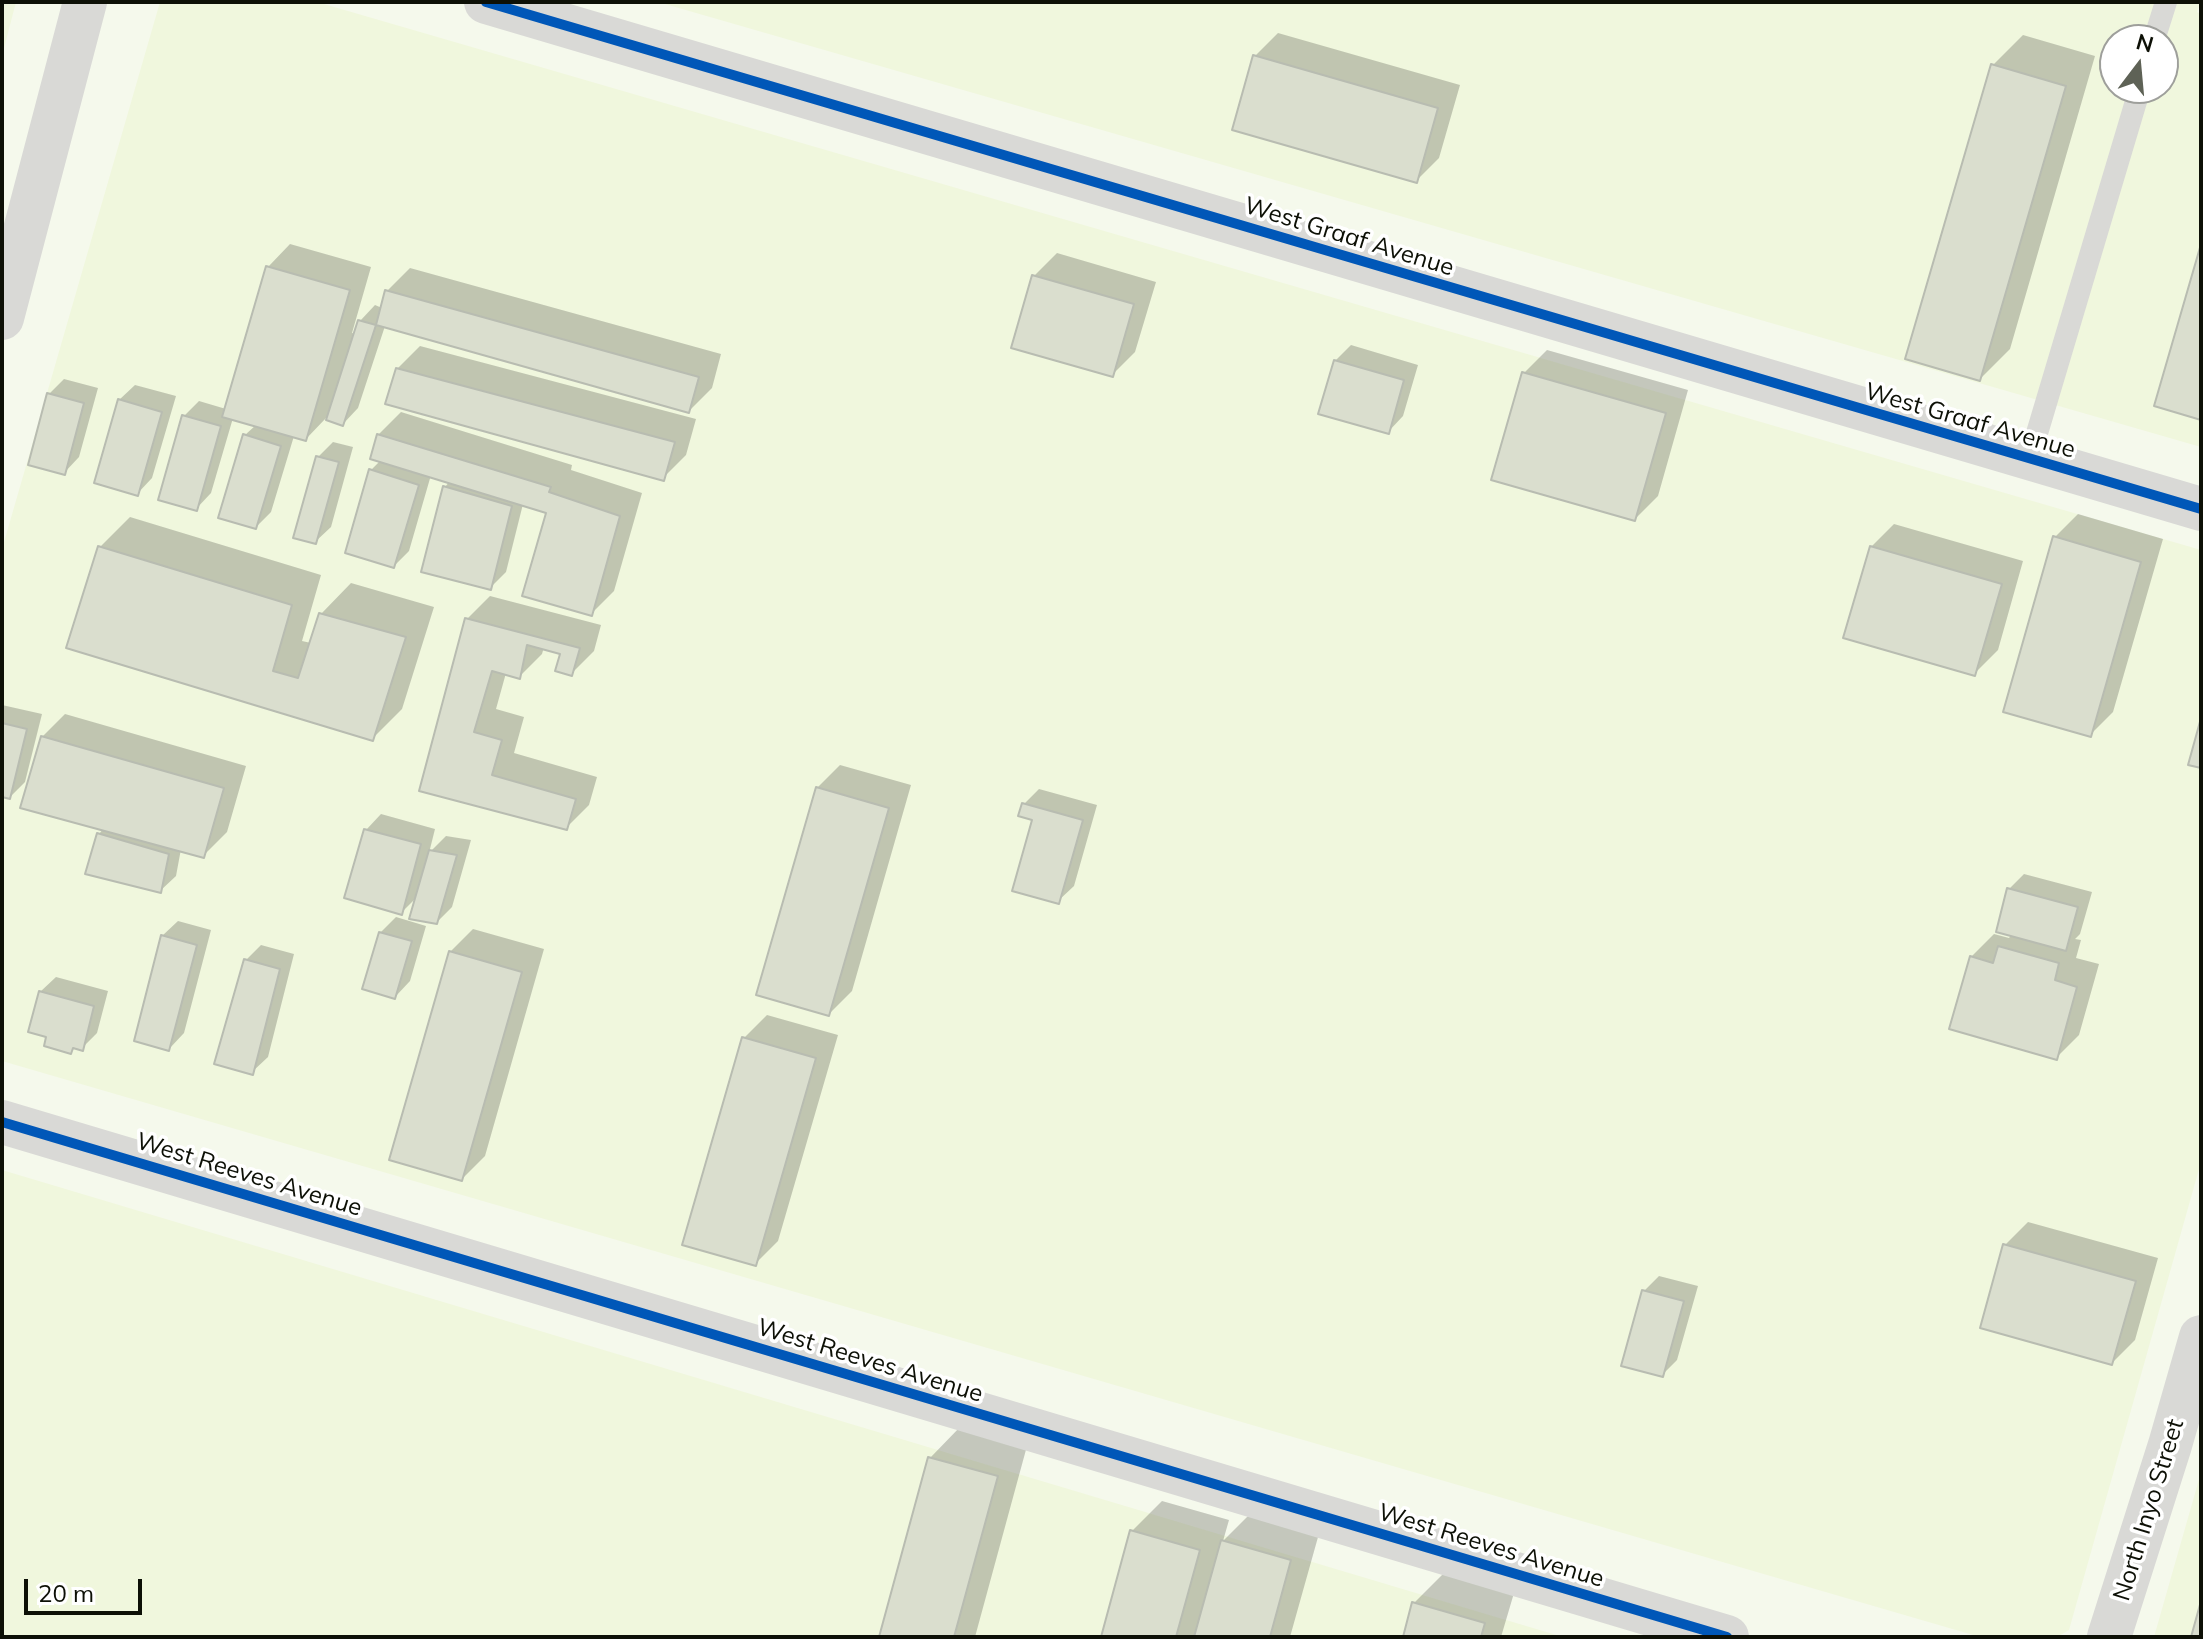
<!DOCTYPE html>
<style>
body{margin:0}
#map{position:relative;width:2203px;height:1639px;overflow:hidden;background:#f5f9ec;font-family:Mulish,sans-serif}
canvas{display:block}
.frame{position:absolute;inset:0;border:4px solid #0d1006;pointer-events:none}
.north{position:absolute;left:2099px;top:24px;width:80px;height:80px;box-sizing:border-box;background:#fff;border:2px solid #9e9f9b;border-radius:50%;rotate:16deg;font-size:22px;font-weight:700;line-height:32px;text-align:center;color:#0d1006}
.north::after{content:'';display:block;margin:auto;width:28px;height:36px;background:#5e6256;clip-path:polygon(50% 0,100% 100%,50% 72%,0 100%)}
.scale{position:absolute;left:24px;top:1579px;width:118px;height:36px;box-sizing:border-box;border:4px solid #0d1006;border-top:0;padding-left:10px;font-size:24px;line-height:28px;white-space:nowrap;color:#0d1006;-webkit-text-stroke:6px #fff;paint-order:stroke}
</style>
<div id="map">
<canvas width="2203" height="1639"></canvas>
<div class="frame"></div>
<div class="north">N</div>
<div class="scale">20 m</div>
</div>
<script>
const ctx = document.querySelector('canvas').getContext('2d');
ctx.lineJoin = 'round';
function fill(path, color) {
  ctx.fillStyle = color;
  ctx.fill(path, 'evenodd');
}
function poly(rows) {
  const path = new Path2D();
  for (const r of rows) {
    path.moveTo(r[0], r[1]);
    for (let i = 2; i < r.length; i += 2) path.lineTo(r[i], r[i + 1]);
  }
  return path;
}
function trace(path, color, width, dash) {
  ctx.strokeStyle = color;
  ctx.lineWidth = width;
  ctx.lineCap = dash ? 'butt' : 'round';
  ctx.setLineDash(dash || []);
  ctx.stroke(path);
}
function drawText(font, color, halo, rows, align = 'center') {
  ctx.font = font + ' Mulish,sans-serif';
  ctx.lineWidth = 7;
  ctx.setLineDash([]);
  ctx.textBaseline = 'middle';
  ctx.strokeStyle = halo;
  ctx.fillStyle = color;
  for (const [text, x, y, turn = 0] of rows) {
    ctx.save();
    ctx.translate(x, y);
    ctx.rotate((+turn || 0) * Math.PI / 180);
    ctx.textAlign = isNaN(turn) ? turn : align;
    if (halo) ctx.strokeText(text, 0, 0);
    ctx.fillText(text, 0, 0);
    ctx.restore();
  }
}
const built = poly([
 [2,2,16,2,2,56],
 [160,2,317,2,2201,550,2201,1162,2069,1630,2057,1637,1980,1637,2,1061,2,549],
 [658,2,2200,2,2197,12,2201,14,2201,447],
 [2115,40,2163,40,2163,88,2115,88],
 [2,1170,1563,1637,2,1637],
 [2200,1476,2201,1637,2154,1637]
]);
const shadow = poly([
 [1278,33,1460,85,1439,158,1416,181,1255,56],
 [2023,35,2095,56,2010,349,1980,379,1993,65],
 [290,244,371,267,352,333,356,334,360,321,375,305,382,308,387,291,410,268,721,354,712,388,689,411,385,326,358,408,343,424,326,418,306,439,294,436,271,512,256,527,245,435,256,425,233,418,211,493,196,509,184,416,199,401,226,409,268,267],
 [1057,253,1156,282,1135,352,1112,375,1034,276],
 [1351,345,1418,365,1403,416,1388,432,1335,361],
 [420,346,696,419,686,455,663,478,397,369],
 [1547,350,1688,390,1658,496,1635,519,1524,373],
 [64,379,98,388,79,457,64,473,49,394],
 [135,385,176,396,152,478,137,494,119,400],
 [401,412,572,465,571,470,642,493,614,591,591,614,549,512,523,504,506,572,490,588,445,487,450,481,431,475,409,551,394,566,370,471,381,460,378,435],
 [333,442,353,447,331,527,315,542,318,457],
 [2078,514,2163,539,2113,712,2090,735,2055,537],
 [130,517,321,575,302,641,311,643,321,614,351,583,434,607,402,709,372,739,68,646,100,547],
 [1894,524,2023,561,1998,650,1975,673,1871,547],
 [490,596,601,625,594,651,571,674,563,653,544,647,542,654,519,677,506,673,496,709,524,717,514,753,597,777,589,805,566,828,421,789,467,619],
 [2,705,42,714,25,782,10,797,2,795],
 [65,714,246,766,227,832,204,855,181,849,176,876,160,891,99,834,104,828,42,737],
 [840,765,911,785,852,991,829,1014,817,788],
 [1039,789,1097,805,1074,886,1058,901,1035,819,1024,804],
 [381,814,435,829,429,853,446,836,471,840,452,907,437,922,418,896,401,913,366,830],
 [2024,874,2092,892,2080,934,2075,939,2081,940,2076,958,2099,964,2079,1035,2056,1058,1971,957,1994,934,2009,938,2012,934,2009,889],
 [396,917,426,926,410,981,395,997,380,933],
 [178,921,211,930,184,1033,169,1049,162,936],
 [473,929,544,949,485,1156,462,1179,450,952],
 [261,945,294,954,268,1057,252,1072,246,960],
 [56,977,108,991,97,1033,82,1048,75,1046,71,1051,48,1036,40,992],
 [767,1015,838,1035,778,1241,755,1264,744,1038],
 [2028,1222,2158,1258,2135,1340,2112,1363,2005,1245],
 [1659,1276,1698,1286,1677,1360,1662,1375,1644,1291],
 [960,1427,1027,1446,975,1637,881,1637,930,1458],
 [1162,1501,1229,1520,1223,1541,1253,1511,1320,1530,1290,1637,1103,1637,1132,1531],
 [1444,1573,1514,1593,1501,1637,1405,1637,1414,1603]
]);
const building = poly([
 [1253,55,1438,108,1417,183,1232,130,1253,55],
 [1991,64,2066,86,1980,381,1905,359,1991,64],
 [2201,244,2201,420,2154,406,2201,244],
 [266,266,350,290,306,441,222,417,266,266],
 [1032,275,1134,304,1113,377,1011,348,1032,275],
 [385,290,699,377,689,413,376,325,385,290],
 [358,320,376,325,343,426,326,420,358,320],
 [1334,360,1404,380,1389,434,1318,414,1334,360],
 [396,368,675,442,664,481,385,404,396,368],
 [1522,372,1666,413,1635,521,1491,480,1522,372],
 [47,393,84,403,65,475,28,465,47,393],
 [118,399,162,412,138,496,94,483,118,399],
 [182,415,221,426,197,511,158,500,182,415],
 [243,434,281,446,256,529,218,518,243,434],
 [377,434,551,487,549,492,620,516,592,616,522,596,546,513,370,459,377,434],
 [316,456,339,462,316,544,293,538,316,456],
 [369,469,419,485,394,568,345,553,369,469],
 [443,486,512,506,491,590,421,572,443,486],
 [2053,536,2141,562,2091,737,2003,712,2053,536],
 [98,546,292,605,273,671,298,678,319,613,406,637,373,741,66,648,98,546],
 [1870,546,2002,584,1975,676,1843,638,1870,546],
 [465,618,580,648,572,676,555,671,560,654,527,645,520,679,492,671,474,732,502,740,492,775,576,799,567,830,419,791,465,618],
 [2201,718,2201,768,2188,765,2201,718],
 [2,723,27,729,10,799,2,797,2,723],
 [41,736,224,788,204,858,20,808,41,736],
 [816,787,889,808,829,1016,756,995,816,787],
 [1022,803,1083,820,1059,904,1012,891,1032,820,1018,816,1022,803],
 [364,829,421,844,402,915,344,898,364,829],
 [97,833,169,854,161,893,85,874,97,833],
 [429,850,457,855,437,924,409,919,429,850],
 [2007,888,2078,907,2066,951,1996,932,2007,888],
 [379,932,412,941,395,999,362,989,379,932],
 [161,935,197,945,169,1051,134,1041,161,935],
 [1998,946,2059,963,2055,980,2077,987,2057,1060,1949,1029,1970,956,1993,963,1998,946],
 [449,951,522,972,462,1181,389,1160,449,951],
 [244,959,280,969,253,1075,214,1064,244,959],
 [39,991,94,1006,83,1051,73,1048,71,1054,44,1046,46,1037,28,1032,39,991],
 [742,1037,816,1058,756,1266,682,1245,742,1037],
 [2003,1244,2136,1281,2112,1365,1980,1328,2003,1244],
 [1642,1290,1684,1301,1663,1377,1621,1366,1642,1290],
 [928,1457,998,1476,954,1637,879,1637,928,1457],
 [1130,1530,1200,1550,1176,1637,1101,1637,1130,1530],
 [1221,1540,1291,1560,1270,1637,1194,1637,1221,1540],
 [2201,1601,2201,1637,2191,1637,2201,1601],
 [1412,1602,1485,1623,1481,1637,1403,1637,1412,1602]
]);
const service = poly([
 [2154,40,2166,2],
 [2029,460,2140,88]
]);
const minor = poly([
 [486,2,2201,509],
 [2,1122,1727,1637],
 [2109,1637,2170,1445,2201,1337]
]);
const tertiary = poly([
 [2,318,85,2]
]);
const cycleway = poly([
 [486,2,2201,509],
 [2,1122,1727,1637]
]);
const streetNames = [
 ["West Graaf Avenue",1349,237,17],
 ["West Graaf Avenue",1970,421,16],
 ["West Reeves Avenue",249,1175,17],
 ["West Reeves Avenue",870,1361,17],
 ["North Inyo Street",2149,1510,-73],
 ["West Reeves Avenue",1491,1546,17]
];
fill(built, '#f0f7dd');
fill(shadow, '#0003');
fill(building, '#dadece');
trace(building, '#b8bcb1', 2);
trace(service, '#d9d9d6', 22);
trace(minor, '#d9d9d6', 44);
trace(tertiary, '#d9d9d6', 44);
trace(cycleway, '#0057b8', 10);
drawText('24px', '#0d1006', '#fff', streetNames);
</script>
